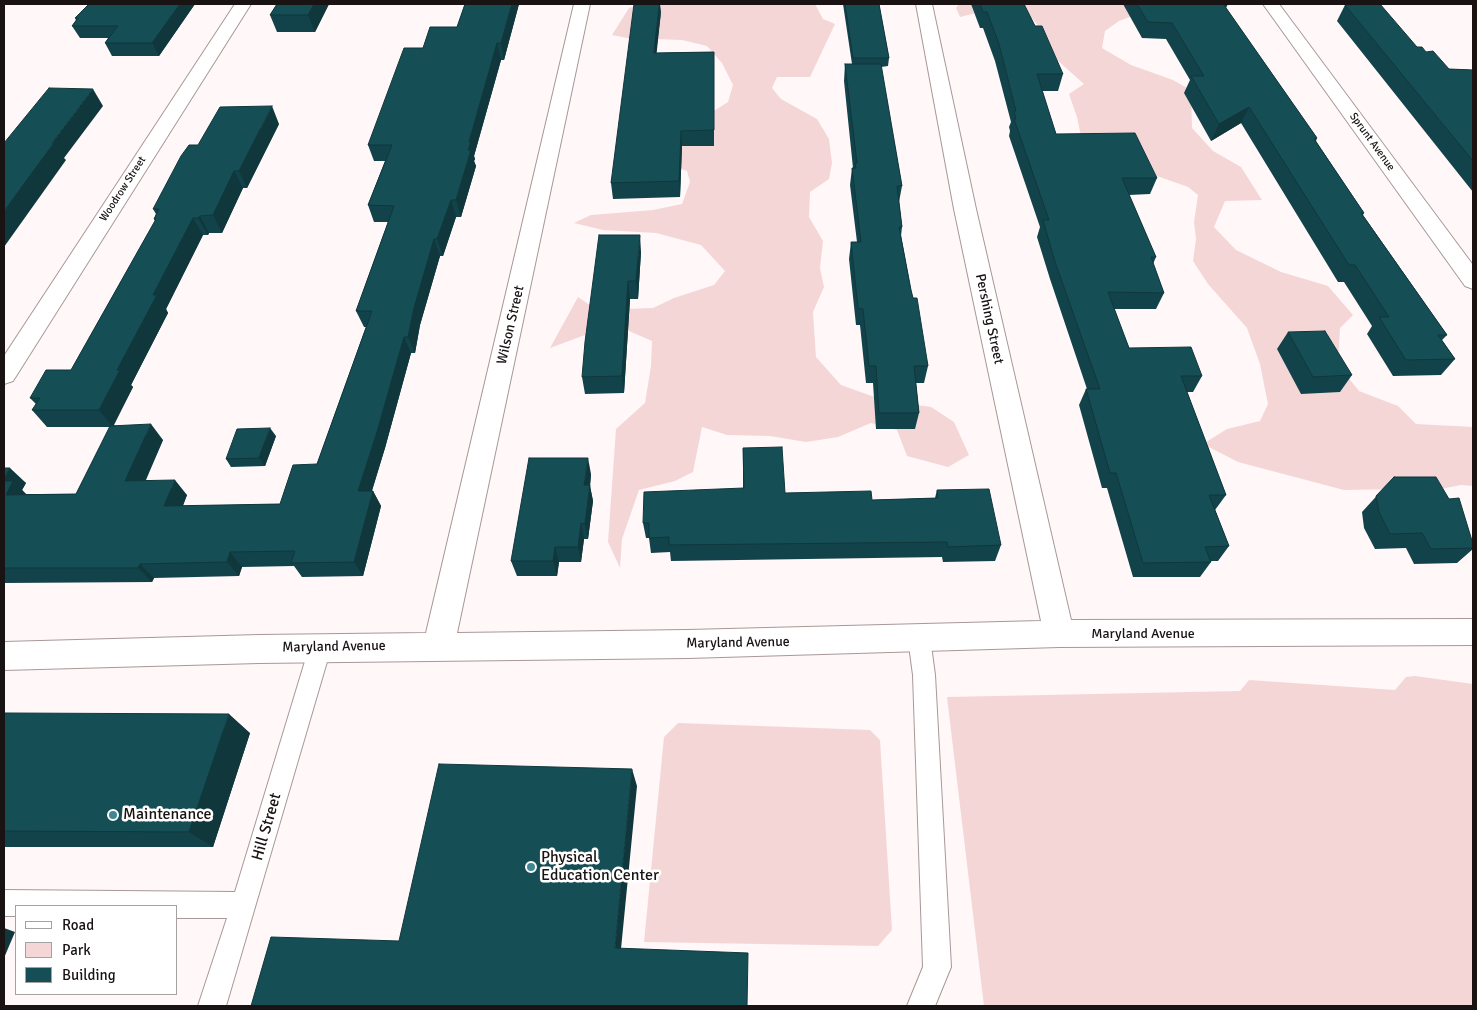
<!DOCTYPE html>
<style>
body{margin:0}
#map{position:relative;width:1477px;height:1010px;overflow:hidden;background:#fff7f8;font-family:Signika,sans-serif}
canvas{display:block}
.frame{position:absolute;inset:0;border:5px solid #191313;pointer-events:none}
.legend{position:absolute;left:15px;top:905px;width:162px;height:90px;box-sizing:border-box;background:#fff;border:1px solid #a3a1a1;margin:0;padding:6px 9px;list-style:none;font-size:15px;color:#191313}
.legend li{display:flex;align-items:center;gap:10px;height:25px}
.legend b{width:25px;border:1px solid #a3a1a1}
</style>
<div id="map">
<canvas width="1477" height="1010"></canvas>
<div class="frame"></div>
<ul class="legend">
<li><b style="height:6px;background:#fff"></b>Road</li>
<li><b style="height:14px;background:#f5d6d7"></b>Park</li>
<li><b style="height:14px;background:#164e56"></b>Building</li>
</ul>
</div>
<script>
const ctx = document.querySelector('canvas').getContext('2d');
ctx.lineJoin = 'round';
function fill(path, color) {
  ctx.fillStyle = color;
  ctx.fill(path, 'evenodd');
}
function poly(rows) {
  const path = new Path2D();
  for (const r of rows) {
    path.moveTo(r[0], r[1]);
    for (let i = 2; i < r.length; i += 2) path.lineTo(r[i], r[i + 1]);
  }
  return path;
}
function trace(path, color, width, dash) {
  ctx.strokeStyle = color;
  ctx.lineWidth = width;
  ctx.lineCap = dash ? 'butt' : 'round';
  ctx.setLineDash(dash || []);
  ctx.stroke(path);
}
function drawText(font, color, halo, rows, align = 'center') {
  ctx.font = font + ' Signika,sans-serif';
  ctx.lineWidth = 5;
  ctx.setLineDash([]);
  ctx.textBaseline = 'middle';
  ctx.strokeStyle = halo;
  ctx.fillStyle = color;
  for (const [text, x, y, turn = 0] of rows) {
    ctx.save();
    ctx.translate(x, y);
    ctx.rotate((+turn || 0) * Math.PI / 180);
    ctx.textAlign = isNaN(turn) ? turn : align;
    if (halo) ctx.strokeText(text, 0, 0);
    ctx.fillText(text, 0, 0);
    ctx.restore();
  }
}
const green = poly([
 [641,4,815,4,823,19,835,24,810,77,777,77,772,88,781,99,817,119,829,139,832,163,829,179,810,192,809,217,823,241,820,268,824,287,813,312,816,357,841,385,883,400,931,407,954,422,969,455,948,467,907,456,897,430,871,423,838,437,806,442,770,436,727,435,702,427,693,472,675,481,639,490,622,539,620,568,608,542,616,429,645,403,651,366,652,341,622,328,585,335,550,348,578,297,597,310,653,308,674,298,714,285,725,271,701,245,656,233,603,230,574,223,591,215,653,210,682,204,690,182,687,171,674,166,665,157,709,114,728,102,733,85,722,63,707,46,682,40,627,38,612,35,629,8],
 [959,4,1155,4,1143,12,1119,21,1105,31,1102,48,1131,65,1173,80,1191,90,1192,128,1213,151,1241,167,1262,200,1225,201,1214,227,1236,250,1281,272,1328,286,1353,315,1340,328,1338,365,1359,391,1398,406,1416,424,1473,427,1473,486,1461,485,1421,493,1400,489,1344,490,1238,462,1203,444,1227,429,1260,421,1268,404,1260,364,1247,328,1208,284,1193,261,1196,239,1194,222,1198,195,1188,187,1143,171,1082,141,1077,117,1069,94,1084,84,1056,59,1046,37,1032,18,1016,12,976,13,960,17,956,8],
 [1415,676,1473,684,1473,1006,984,1006,947,697,1240,691,1249,680,1395,690,1406,677],
 [678,723,870,730,880,740,892,930,878,946,644,942,664,737]
]);
const service = poly([
 [919,628,927,631,930,638,935,675,951,967,935,1006,907,1006,923,967,913,675,908,638,911,631,919,628],
 [320,638,328,641,331,648,226,1006,198,1006,227,918,176,918,176,906,16,906,16,916,4,916,4,890,235,892,309,648,312,641,320,638]
]);
const minor = poly([
 [235,4,251,4,13,381,4,384,4,356,235,4],
 [574,4,590,4,457,633,688,630,1041,621,954,209,916,4,932,4,976,209,1071,620,1473,619,1473,645,1059,647,688,658,259,663,4,670,4,642,259,635,426,633,574,4],
 [1263,4,1279,4,1473,265,1473,289,1465,286,1263,4]
]);
const wall = poly([
 [89,4,195,4,159,56,112,56,105,43,108,38,80,38,72,26,76,20,75,18],
 [277,4,329,4,315,32,277,32,270,15],
 [465,4,519,4,504,60,501,60,474,156,475,159,474,161,476,166,461,217,456,217,443,256,440,256,420,325,415,353,411,353,385,448,372,491,373,491,381,506,363,576,302,577,294,566,242,567,239,576,154,578,152,582,4,583,4,468,26,483,22,490,26,494,76,494,110,427,47,427,32,410,36,404,30,398,71,370,155,221,154,219,156,214,153,209,198,145,279,124,247,188,243,188,222,233,209,233,208,235,203,235,166,309,168,313,131,385,133,387,113,425,163,440,146,480,187,495,183,506,280,504,317,464,366,327,364,327,356,311,388,222,374,222,368,205,385,161,374,161,368,145,423,48,457,27],
 [843,4,879,4,889,58,888,66,881,67,902,186,899,202,902,227,901,236,911,290,928,366,924,383,916,383,919,413,915,429,876,429,873,383,866,383,860,325,856,325,849,259,851,242,857,242,850,185,852,168,853,168,844,81,845,64,852,64],
 [971,4,1024,4,1035,26,1063,74,1058,91,1042,91,1056,134,1157,178,1150,194,1129,195,1156,257,1153,264,1164,293,1156,309,1114,309,1129,348,1202,376,1193,392,1187,392,1226,495,1215,510,1229,546,1218,561,1210,561,1211,562,1200,577,1133,577,1107,488,1102,488,1079,405,1086,389,1087,389,1050,279,1037,237,1040,227,1009,136,1010,131,1009,127,1011,122,995,61,983,28,980,28],
 [1123,4,1228,4,1226,8,1317,138,1316,141,1364,213,1363,215,1447,335,1442,340,1455,359,1441,375,1393,376,1367,334,1372,326,1344,282,1338,282,1241,123,1211,141,1184,93,1190,80,1166,39,1142,38],
 [1345,5,1426,52,1449,69,1473,70,1473,192,1337,21],
 [661,12,656,53,714,52,714,146,682,146,680,197,613,199,611,183],
 [641,252,638,299,630,299,624,393,585,394,582,377],
 [1288,332,1352,375,1340,392,1301,394,1277,349],
 [276,436,265,466,231,467,226,459],
 [743,448,785,493,872,500,935,498,937,490,1001,545,995,561,943,562,942,557,671,561,670,552,651,553,649,538,646,538,643,523,743,488],
 [591,474,590,486,593,501,588,539,584,539,581,562,559,562,557,576,517,576,511,561],
 [1394,477,1473,544,1473,549,1457,563,1414,564,1406,548,1375,549,1364,528,1362,512],
 [4,713,250,733,213,847,4,847]
]);
const shadedWall = poly([
 [180,4,195,4,159,56,152,43],
 [314,4,329,4,315,32,308,15],
 [512,4,519,4,504,60,501,43],
 [659,4,660,4,661,12,655,68,654,53],
 [497,43,501,60,474,156,475,159,474,161,476,166,461,217,456,200,468,150,469,142],
 [93,89,103,106,64,158,66,160,4,247,4,211,52,143],
 [272,106,279,124,247,188,239,171],
 [1249,107,1241,123,1211,141,1219,124],
 [681,131,682,146,680,197,679,181],
 [234,171,243,188,222,233,213,215],
 [451,200,456,217,443,256,437,239],
 [200,216,209,233,208,235,198,218],
 [193,218,203,235,166,309,168,313,131,385,133,387,113,427,99,410,153,295],
 [640,235,641,252,638,299,636,281],
 [434,239,440,256,420,325,415,353,408,337,414,308],
 [628,281,630,299,624,393,622,376],
 [404,337,411,353,385,448,367,506,358,491],
 [151,424,163,440,138,496,125,481],
 [270,428,276,436,265,466,259,458],
 [588,458,591,474,590,486,593,501,588,539,585,524,584,485],
 [10,468,26,483,22,490,29,497,6,495,4,479],
 [175,480,187,495,176,521,164,506],
 [373,491,381,506,363,576,354,562],
 [581,523,584,539,581,562,578,547],
 [555,547,559,562,557,576,553,561],
 [230,552,242,567,239,576,227,562],
 [140,564,154,578,152,582,138,568],
 [229,714,250,733,213,847,189,832],
 [632,769,637,786,620,959,615,948],
 [4,928,15,932,4,958]
]);
const building = poly([
 [89,4,180,4,152,43,105,43,118,26,72,26,78,18,75,18,89,4],
 [277,4,314,4,308,15,270,15,277,4],
 [465,4,512,4,501,43,497,43,469,142,471,142,468,150,471,150,456,200,451,200,437,239,434,239,414,308,408,337,404,337,377,432,358,491,373,491,354,562,291,563,295,551,230,552,227,562,140,564,138,568,4,568,4,481,13,481,6,495,76,494,110,426,151,424,125,481,175,480,164,506,280,504,293,465,317,464,372,311,356,311,394,206,368,205,392,145,368,145,404,48,423,48,430,27,457,27,465,4],
 [634,4,659,4,654,53,714,52,714,130,681,131,679,181,611,183,634,4],
 [845,4,879,4,889,58,853,58,845,4],
 [980,4,1024,4,1035,26,1042,26,1063,74,1037,74,1056,134,1135,133,1157,178,1122,178,1156,257,1151,257,1164,293,1108,292,1129,348,1191,347,1202,376,1181,376,1226,495,1209,495,1229,546,1205,547,1211,562,1143,563,1116,473,1110,473,1086,389,1100,389,1055,262,1043,220,1049,220,1014,119,1016,119,1014,111,1016,111,999,44,987,12,983,12,980,4],
 [1137,4,1228,4,1224,5,1317,138,1314,139,1364,213,1361,213,1447,335,1438,335,1455,359,1406,360,1379,317,1389,317,1355,265,1349,265,1249,107,1219,124,1191,76,1204,76,1172,23,1148,22,1137,4],
 [1380,4,1417,47,1422,47,1426,52,1433,51,1449,69,1473,70,1473,161,1345,5,1380,4],
 [845,64,881,64,902,186,897,186,902,227,899,227,911,290,913,298,917,298,928,366,914,366,919,413,879,413,876,366,869,366,863,309,858,308,851,242,861,242,852,168,856,168,855,163,857,163,845,64],
 [49,88,93,89,52,143,54,143,4,211,4,143,49,88],
 [272,106,239,171,234,171,213,215,200,216,198,218,193,218,153,295,157,295,117,370,120,370,99,410,32,410,40,398,30,398,46,370,71,370,156,219,154,219,159,209,153,209,181,156,189,145,198,145,220,107,272,106],
 [599,235,640,235,636,281,628,281,622,376,582,377,585,342,599,235],
 [1325,331,1352,375,1313,377,1288,332,1325,331],
 [270,428,259,458,226,459,237,429,270,428],
 [782,447,785,493,871,491,872,500,938,498,937,490,989,489,1001,545,948,547,947,542,669,545,669,537,649,538,649,523,643,523,644,492,744,488,743,448,782,447],
 [529,458,588,458,584,485,590,485,585,524,581,523,578,547,555,547,553,561,511,561,529,458],
 [4,468,10,468,4,479,4,468],
 [1394,477,1436,477,1449,499,1459,498,1473,544,1473,548,1431,549,1422,533,1390,534,1379,512,1376,496,1394,477],
 [4,713,229,714,189,832,4,831,4,713],
 [439,764,632,769,615,948,748,953,747,1006,251,1006,271,937,399,941,439,764]
]);
const markers = [
 [113,815,5,"#418792"],
 [531,867,5,"#418792"]
];
const farStreetnames = [
 ["Sprunt Avenue",1372,142,54],
 ["Woodrow Street",123,189,-57]
];
const streetNames = [
 ["Pershing Street",989,319,78],
 ["Wilson Street",511,325,-77],
 ["Maryland Avenue",1143,634],
 ["Maryland Avenue",738,643,-1],
 ["Maryland Avenue",334,647,-1]
];
const nearPoinames = [
 ["Maintenance",123,815],
 ["Physical",541,858],
 ["Education Center",541,876]
];
const nearStreetnames = [
 ["Hill Street",267,827,-74]
];
fill(green, '#f5d6d7');
trace(service, '#a89898', 2);
trace(minor, '#a89898', 2);
fill(service, '#fff');
fill(minor, '#fff');
fill(wall, '#13434a');
fill(shadedWall, '#0f373c');
fill(building, '#164e56');
trace(building, '#0f373c', 1);
for (const [x, y, r, color] of markers) {
  const dot = new Path2D();
  dot.arc(x, y, r, 0, 2 * Math.PI);
  ctx.fillStyle = color;
  ctx.fill(dot);
  trace(dot, '#fff', 2);
}
drawText('11px', '#191313', '#fff', farStreetnames);
drawText('14px', '#191313', '#fff', streetNames);
drawText('16px', '#191313', '#fff', nearPoinames, 'left');
drawText('16px', '#191313', '#fff', nearStreetnames);
</script>
